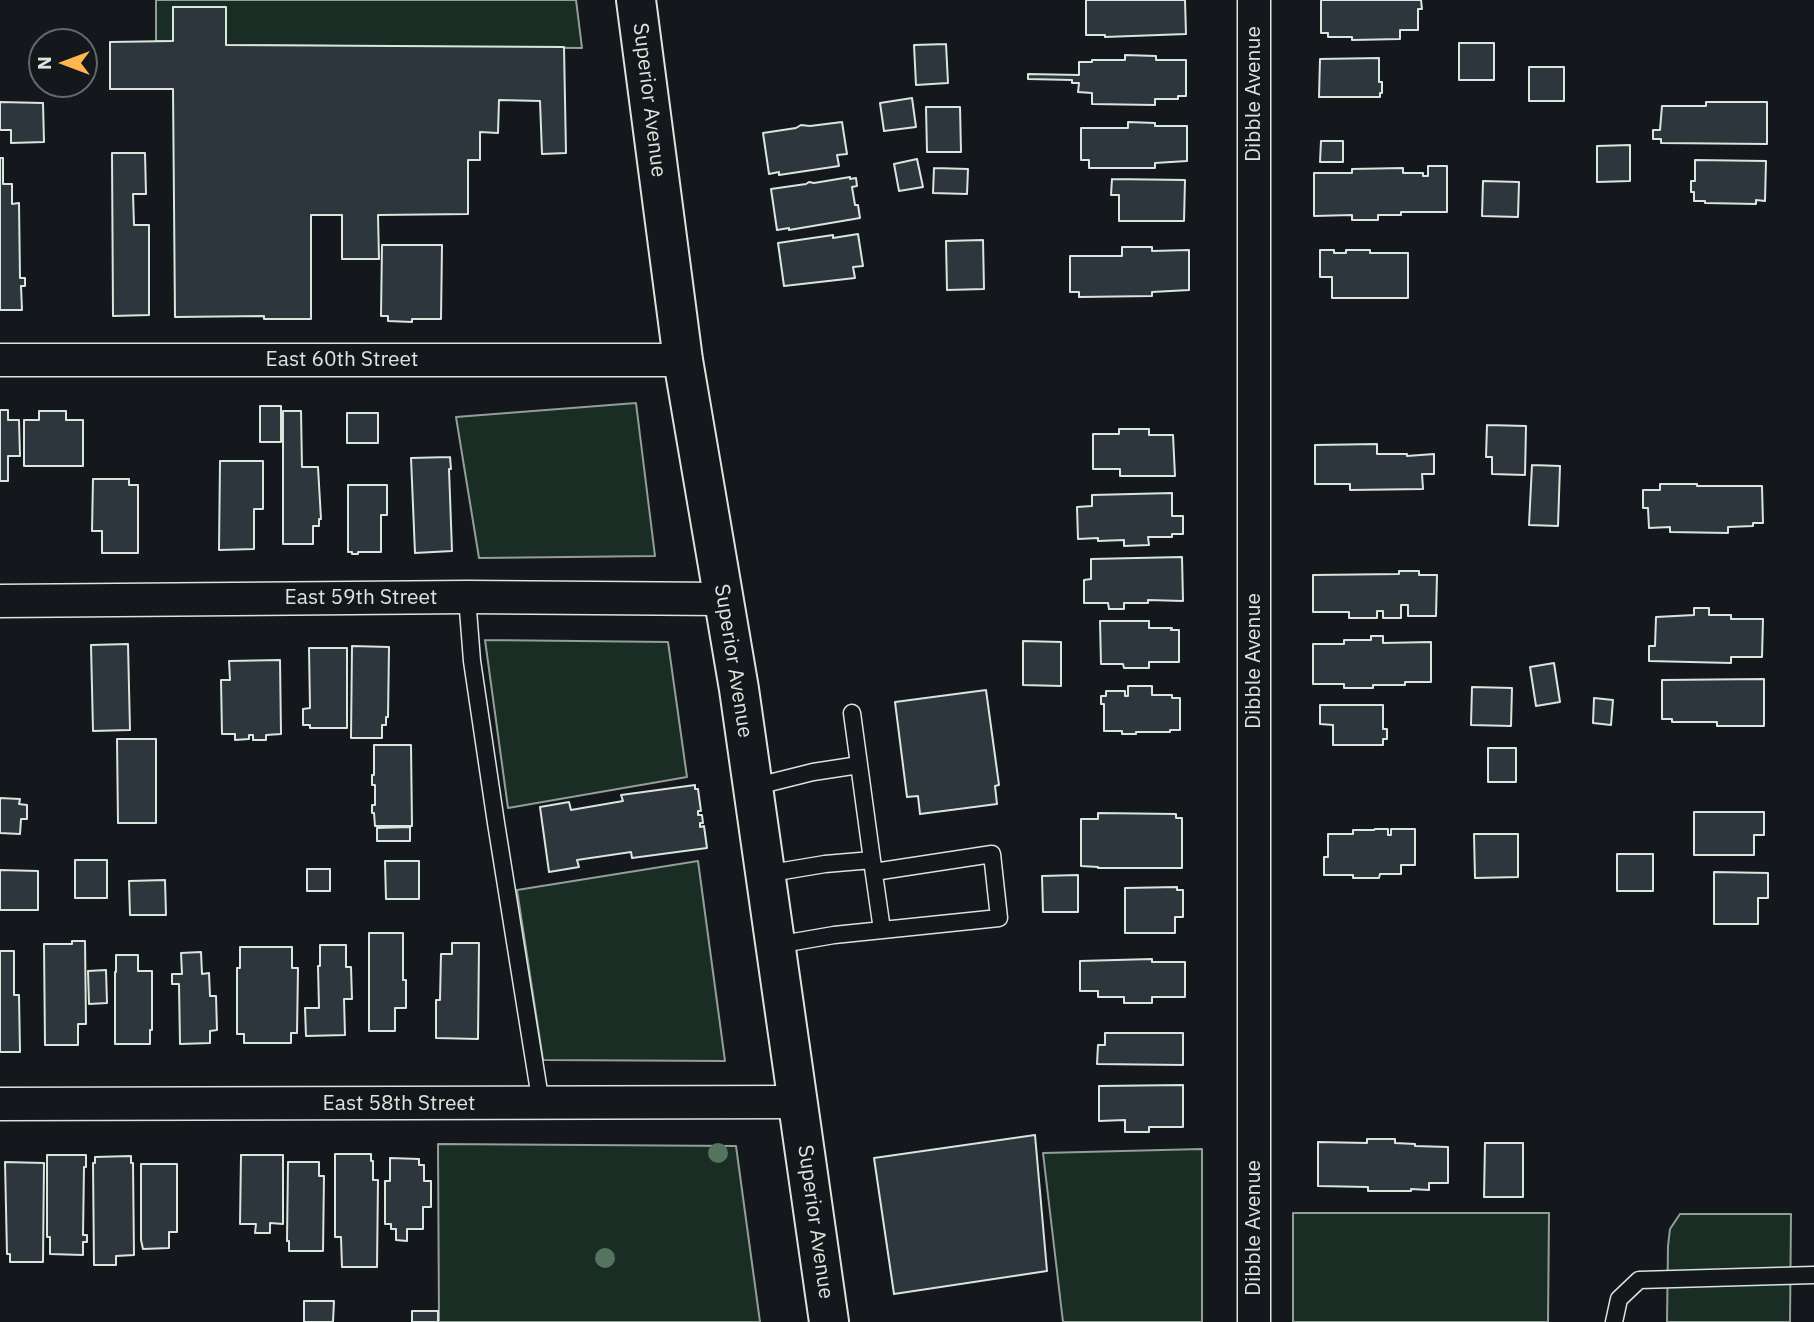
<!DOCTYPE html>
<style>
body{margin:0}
#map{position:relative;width:1814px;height:1322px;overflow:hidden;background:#14181c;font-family:"IBM Plex Sans",sans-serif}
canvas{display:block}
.north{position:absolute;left:28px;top:28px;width:70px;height:70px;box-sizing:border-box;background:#14181c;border:2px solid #626a69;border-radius:50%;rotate:270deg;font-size:19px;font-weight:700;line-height:28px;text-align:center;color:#d8e6dc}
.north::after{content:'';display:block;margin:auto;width:24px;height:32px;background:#ffb74d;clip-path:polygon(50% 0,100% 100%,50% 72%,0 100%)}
</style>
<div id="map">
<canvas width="1814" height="1322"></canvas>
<div class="north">N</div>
</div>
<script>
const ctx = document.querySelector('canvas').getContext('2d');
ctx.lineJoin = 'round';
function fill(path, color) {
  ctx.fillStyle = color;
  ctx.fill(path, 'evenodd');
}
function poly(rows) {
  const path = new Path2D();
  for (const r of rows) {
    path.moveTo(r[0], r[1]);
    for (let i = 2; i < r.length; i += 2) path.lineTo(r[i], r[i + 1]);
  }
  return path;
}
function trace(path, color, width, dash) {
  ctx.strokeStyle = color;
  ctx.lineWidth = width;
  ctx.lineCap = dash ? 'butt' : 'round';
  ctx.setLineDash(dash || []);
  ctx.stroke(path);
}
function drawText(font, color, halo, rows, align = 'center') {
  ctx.font = font + ' "IBM Plex Sans",sans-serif';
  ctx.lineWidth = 5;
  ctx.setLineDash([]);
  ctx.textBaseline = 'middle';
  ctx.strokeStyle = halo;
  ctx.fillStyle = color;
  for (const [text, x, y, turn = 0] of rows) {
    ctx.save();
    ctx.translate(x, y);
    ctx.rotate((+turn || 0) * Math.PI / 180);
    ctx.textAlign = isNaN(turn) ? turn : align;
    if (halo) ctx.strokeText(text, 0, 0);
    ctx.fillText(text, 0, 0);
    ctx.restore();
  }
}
const green = poly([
 [156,0,576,0,582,48,226,45,225,7,173,7,173,41,156,41,156,0],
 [636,403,655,556,479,558,456,417,636,403],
 [485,640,668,642,687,777,508,808,485,640],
 [698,861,725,1061,543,1060,517,890,698,861],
 [438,1144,736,1146,760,1322,439,1322,438,1144],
 [1202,1149,1202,1322,1063,1322,1043,1153,1202,1149],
 [1293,1213,1549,1213,1548,1322,1293,1322,1293,1213],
 [1680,1214,1791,1214,1790,1322,1667,1322,1668,1246,1670,1229,1680,1214]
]);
const building = poly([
 [1086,0,1185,0,1186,34,1105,37,1105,35,1086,35,1086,0],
 [1321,0,1421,0,1422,9,1418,9,1418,30,1400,30,1400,39,1352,40,1352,37,1328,37,1328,33,1321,33,1321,0],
 [173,7,226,7,226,45,564,47,566,153,542,154,540,101,499,100,498,133,480,132,480,160,468,160,468,214,378,215,379,259,342,259,342,215,311,215,311,319,264,319,264,316,175,317,173,89,110,89,110,42,173,41,173,7],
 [1459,43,1494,43,1494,80,1459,80,1459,43],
 [946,44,948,83,916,85,914,45,946,44],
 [1125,55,1156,56,1156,60,1186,60,1186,96,1178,96,1178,99,1155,99,1155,105,1092,104,1092,93,1078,92,1079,83,1072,83,1072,80,1028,79,1028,74,1079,75,1079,62,1092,62,1092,60,1125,60,1125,55],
 [1379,58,1379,82,1382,82,1382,93,1380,93,1380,97,1319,97,1320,59,1379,58],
 [1529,67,1564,67,1564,101,1529,101,1529,67],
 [912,98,916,127,884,131,880,103,912,98],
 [0,102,43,103,44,142,11,143,11,130,0,130,0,102],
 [1706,102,1767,102,1767,144,1661,143,1661,139,1653,139,1653,130,1660,130,1662,106,1706,106,1706,102],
 [926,107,960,107,961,152,927,152,926,107],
 [842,122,847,154,837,155,839,166,779,175,779,172,769,174,763,133,796,128,801,125,810,126,842,122],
 [1128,122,1155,123,1155,126,1187,126,1187,161,1155,163,1155,168,1089,168,1089,160,1081,160,1081,128,1128,128,1128,122],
 [1321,141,1343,141,1343,162,1320,162,1321,141],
 [1630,145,1630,181,1597,182,1597,146,1630,145],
 [112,153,145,153,146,194,133,194,134,225,149,225,149,315,113,316,112,153],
 [0,158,3,158,3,184,12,184,12,204,19,203,20,278,25,278,25,286,21,286,22,310,0,310,0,158],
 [917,159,923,187,899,191,894,164,917,159],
 [1695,160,1766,161,1765,201,1756,200,1756,204,1705,203,1705,201,1694,201,1694,192,1691,192,1691,181,1695,181,1695,160],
 [1428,166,1447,166,1447,212,1401,212,1401,215,1378,215,1378,220,1352,220,1352,215,1314,216,1314,173,1352,173,1352,169,1403,168,1403,173,1423,173,1423,176,1428,176,1428,166],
 [934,168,968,169,967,194,933,193,934,168],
 [850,177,850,179,856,178,857,186,852,187,855,205,858,205,860,218,789,230,789,228,777,230,771,189,806,184,809,182,814,183,850,177],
 [1112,179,1185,180,1184,221,1119,221,1119,195,1111,195,1112,179],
 [1483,181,1519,182,1518,217,1482,216,1483,181],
 [858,234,863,266,853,267,855,278,784,286,778,243,833,235,833,238,858,234],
 [983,240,984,289,947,290,946,241,983,240],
 [382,245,442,245,441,319,412,319,412,322,388,321,388,316,381,316,382,245],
 [1122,247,1152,247,1152,251,1189,250,1189,290,1152,292,1152,296,1079,297,1079,292,1070,292,1070,256,1122,256,1122,247],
 [1320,250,1334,250,1334,253,1346,253,1346,250,1370,250,1370,253,1408,253,1408,298,1332,298,1332,277,1320,277,1320,250],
 [260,406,281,406,281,442,260,442,260,406],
 [0,410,8,410,8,420,19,420,20,456,8,456,8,481,0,481,0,410],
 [39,411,66,411,66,420,83,420,83,466,24,466,24,420,39,420,39,411],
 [283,411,301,411,302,467,318,467,321,519,319,519,319,526,313,526,313,544,283,544,283,411],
 [347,413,378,413,378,443,347,443,347,413],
 [1487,425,1526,426,1525,475,1492,474,1492,457,1486,457,1487,425],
 [1119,429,1149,429,1149,435,1173,435,1175,476,1120,476,1120,469,1093,469,1093,434,1119,434,1119,429],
 [1377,444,1377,454,1407,454,1407,456,1434,454,1434,474,1422,474,1423,489,1350,490,1350,484,1315,484,1315,445,1377,444],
 [450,457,451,469,449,469,452,551,415,553,411,458,450,457],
 [220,461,263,461,263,509,254,509,254,549,219,550,220,461],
 [1532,465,1560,466,1558,526,1529,525,1532,465],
 [93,479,129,479,129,485,138,485,138,553,102,553,102,531,92,531,93,479],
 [1660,484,1697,484,1697,486,1762,486,1763,523,1753,523,1753,526,1728,527,1728,533,1670,532,1670,527,1649,528,1648,508,1643,508,1643,490,1660,490,1660,484],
 [348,485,387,485,387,515,381,515,381,552,358,552,358,554,352,554,352,552,348,552,348,485],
 [1172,493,1172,516,1183,516,1183,534,1172,534,1172,537,1148,537,1149,545,1124,546,1124,540,1098,541,1098,538,1078,539,1077,507,1092,506,1092,495,1172,493],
 [1182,557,1183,601,1148,600,1148,603,1124,603,1124,609,1109,609,1108,603,1084,603,1084,580,1091,579,1091,559,1182,557],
 [1399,571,1419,571,1419,575,1437,575,1436,616,1408,616,1408,605,1401,605,1401,618,1383,618,1383,611,1377,611,1377,618,1349,618,1349,612,1313,612,1313,575,1399,574,1399,571],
 [1694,608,1709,608,1709,615,1731,615,1731,619,1763,619,1762,657,1731,657,1731,663,1649,661,1649,646,1655,646,1656,617,1694,615,1694,608],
 [1100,621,1149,621,1149,628,1172,628,1171,630,1179,630,1179,662,1149,662,1149,668,1124,668,1123,664,1101,664,1100,621],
 [1371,636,1383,636,1383,643,1431,642,1431,682,1405,682,1405,685,1373,685,1373,688,1344,688,1344,684,1313,684,1313,644,1344,644,1344,640,1371,640,1371,636],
 [1023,641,1061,642,1061,686,1023,685,1023,641],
 [128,644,130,730,93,731,91,645,128,644],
 [352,646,389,647,388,717,386,717,386,725,382,725,382,738,351,738,352,646],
 [309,648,347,648,347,728,310,728,310,725,303,725,303,709,310,708,309,648],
 [280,660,281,734,266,735,266,740,253,740,253,735,249,735,249,739,235,740,235,734,222,734,221,680,230,680,229,661,280,660],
 [1554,663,1560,702,1536,706,1530,667,1554,663],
 [1764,679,1764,726,1717,726,1717,722,1672,722,1672,719,1662,719,1662,680,1764,679],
 [1128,686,1152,686,1152,695,1172,695,1172,698,1180,698,1180,730,1170,730,1170,732,1136,732,1136,734,1122,734,1122,731,1104,731,1104,704,1101,704,1101,696,1106,696,1106,691,1125,691,1125,696,1128,696,1128,686],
 [1472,687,1512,688,1511,726,1471,725,1472,687],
 [986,690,999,785,995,786,997,804,920,814,918,796,907,797,895,702,986,690],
 [1594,698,1613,700,1611,725,1593,723,1594,698],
 [1320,705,1383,705,1383,729,1387,729,1387,739,1383,739,1383,745,1333,745,1333,725,1320,724,1320,705],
 [117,739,156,739,156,823,118,823,117,739],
 [374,745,411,745,412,826,375,826,374,813,372,813,372,805,375,805,375,785,372,785,372,775,374,775,374,745],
 [1488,748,1516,748,1516,782,1488,782,1488,748],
 [695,785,695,789,698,789,701,811,698,811,698,815,702,815,703,823,700,823,700,827,704,826,707,848,632,858,631,852,577,860,579,867,549,872,540,807,569,802,571,810,623,801,621,795,695,785],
 [0,798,20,799,19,804,27,805,27,819,21,819,20,834,0,833,0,798],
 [1694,812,1764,812,1764,835,1754,835,1754,855,1694,855,1694,812],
 [1098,813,1176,814,1176,818,1182,818,1182,868,1098,868,1098,867,1081,866,1081,819,1098,819,1098,813],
 [410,827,410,841,377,841,377,828,410,827],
 [1375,829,1388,829,1388,835,1391,835,1391,829,1415,829,1415,865,1401,865,1401,874,1380,874,1379,878,1353,878,1353,875,1324,875,1324,857,1328,857,1328,834,1353,834,1353,830,1374,830,1375,829],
 [1474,834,1518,834,1518,877,1475,878,1474,834],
 [1617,854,1653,854,1653,891,1617,891,1617,854],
 [75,860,107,860,107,898,75,898,75,860],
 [385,861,419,861,419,899,386,899,385,861],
 [307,869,330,869,330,891,307,891,307,869],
 [0,870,38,871,38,910,0,910,0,870],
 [1714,872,1768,873,1768,898,1758,898,1758,924,1714,924,1714,872],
 [1078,875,1078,912,1043,912,1042,876,1078,875],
 [165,880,166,915,130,915,129,881,165,880],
 [1177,887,1177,890,1183,890,1183,917,1175,917,1175,933,1125,933,1125,888,1177,887],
 [369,933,403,933,403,980,406,980,406,1008,395,1008,395,1031,369,1031,369,933],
 [72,941,85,941,86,1024,78,1024,78,1045,45,1045,44,944,72,944,72,941],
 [452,943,479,943,478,1039,436,1038,436,1000,440,1000,441,954,452,954,452,943],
 [320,945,346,945,346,967,351,967,352,999,344,999,345,1035,306,1036,305,1008,319,1008,318,966,320,966,320,945],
 [240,947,292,947,292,968,298,968,297,1033,291,1033,291,1043,244,1043,244,1034,237,1034,237,968,240,968,240,947],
 [0,951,14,951,14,995,19,995,20,1052,0,1052,0,951],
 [201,952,202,974,209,973,210,996,216,996,217,1030,210,1031,210,1043,180,1044,179,984,172,984,172,974,182,974,181,953,201,952],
 [116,955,138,955,138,971,152,971,152,1030,150,1030,150,1044,115,1044,115,972,116,972,116,955],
 [1152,959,1152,962,1185,962,1185,997,1152,997,1152,1003,1124,1003,1124,997,1098,997,1098,991,1080,991,1080,961,1152,959],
 [106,970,107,1003,89,1004,88,971,106,970],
 [1105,1033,1183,1033,1183,1065,1097,1064,1098,1045,1105,1045,1105,1033],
 [1183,1085,1183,1127,1149,1127,1149,1132,1125,1132,1125,1120,1099,1121,1099,1086,1183,1085],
 [1035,1135,1047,1271,894,1294,874,1158,1035,1135],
 [1367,1139,1395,1139,1395,1143,1415,1144,1415,1146,1448,1147,1448,1183,1429,1183,1429,1190,1411,1189,1411,1191,1368,1191,1368,1187,1318,1186,1318,1142,1367,1143,1367,1139],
 [1485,1143,1523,1143,1523,1197,1484,1197,1485,1143],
 [335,1154,371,1154,371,1161,373,1161,373,1180,378,1180,377,1267,342,1267,341,1237,335,1237,335,1154],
 [47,1155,86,1155,86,1167,84,1167,83,1235,87,1235,87,1242,83,1242,83,1255,50,1254,50,1237,47,1237,47,1155],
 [241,1155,283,1155,283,1224,270,1223,270,1233,255,1233,256,1224,240,1224,241,1155],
 [131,1156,131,1163,133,1163,134,1255,116,1256,116,1265,94,1265,93,1163,95,1163,95,1157,131,1156],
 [390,1158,419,1159,419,1165,424,1165,424,1181,431,1181,431,1207,423,1207,423,1229,407,1229,407,1241,396,1240,396,1229,391,1229,391,1224,385,1224,385,1181,390,1181,390,1158],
 [5,1162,44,1163,43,1262,10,1262,10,1254,7,1254,5,1162],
 [288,1162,319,1162,319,1176,324,1176,323,1251,289,1251,289,1241,287,1241,288,1162],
 [141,1164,177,1164,177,1232,169,1232,169,1248,143,1249,141,1240,141,1164],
 [304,1301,334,1301,333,1322,304,1322,304,1301],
 [412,1311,438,1311,438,1322,412,1322,412,1311]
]);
const lane = poly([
 [467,597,472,661,496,823,541,1104],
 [852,713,872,860],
 [753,787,813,772,859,765],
 [765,874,825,864,872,860,882,930],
 [776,945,834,935,999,918,992,854,874,872],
 [1614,1322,1619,1299,1639,1280,1814,1275]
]);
const street = poly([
 [1254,0,1254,1322],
 [0,360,683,360],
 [0,601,467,597,722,599],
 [0,1104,798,1102]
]);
const primary = poly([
 [636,0,683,360,739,689,829,1322]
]);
const trees = [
 [718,1153],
 [605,1258]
];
const streetNames = [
 ["Dibble Avenue",1254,94,-90],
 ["Superior Avenue",649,100,83],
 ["East 60th Street",342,360],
 ["East 59th Street",361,598],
 ["Superior Avenue",733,661,81],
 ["Dibble Avenue",1254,661,-90],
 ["East 58th Street",399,1104],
 ["Superior Avenue",815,1222,82],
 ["Dibble Avenue",1254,1228,-90]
];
fill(green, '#1a2d24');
trace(green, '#939e99', 2);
fill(building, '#2c363c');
trace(building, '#d8e6dc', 2);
trace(lane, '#d8e6dc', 19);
trace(street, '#d8e6dc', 35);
trace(primary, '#d8e6dc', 42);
trace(lane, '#14181c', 16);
trace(street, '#14181c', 32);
trace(primary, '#14181c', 38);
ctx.fillStyle = '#55745f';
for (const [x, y] of trees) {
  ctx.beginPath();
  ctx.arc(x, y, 10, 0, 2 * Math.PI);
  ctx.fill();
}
drawText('21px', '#d8e6dc', '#14181c', streetNames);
</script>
